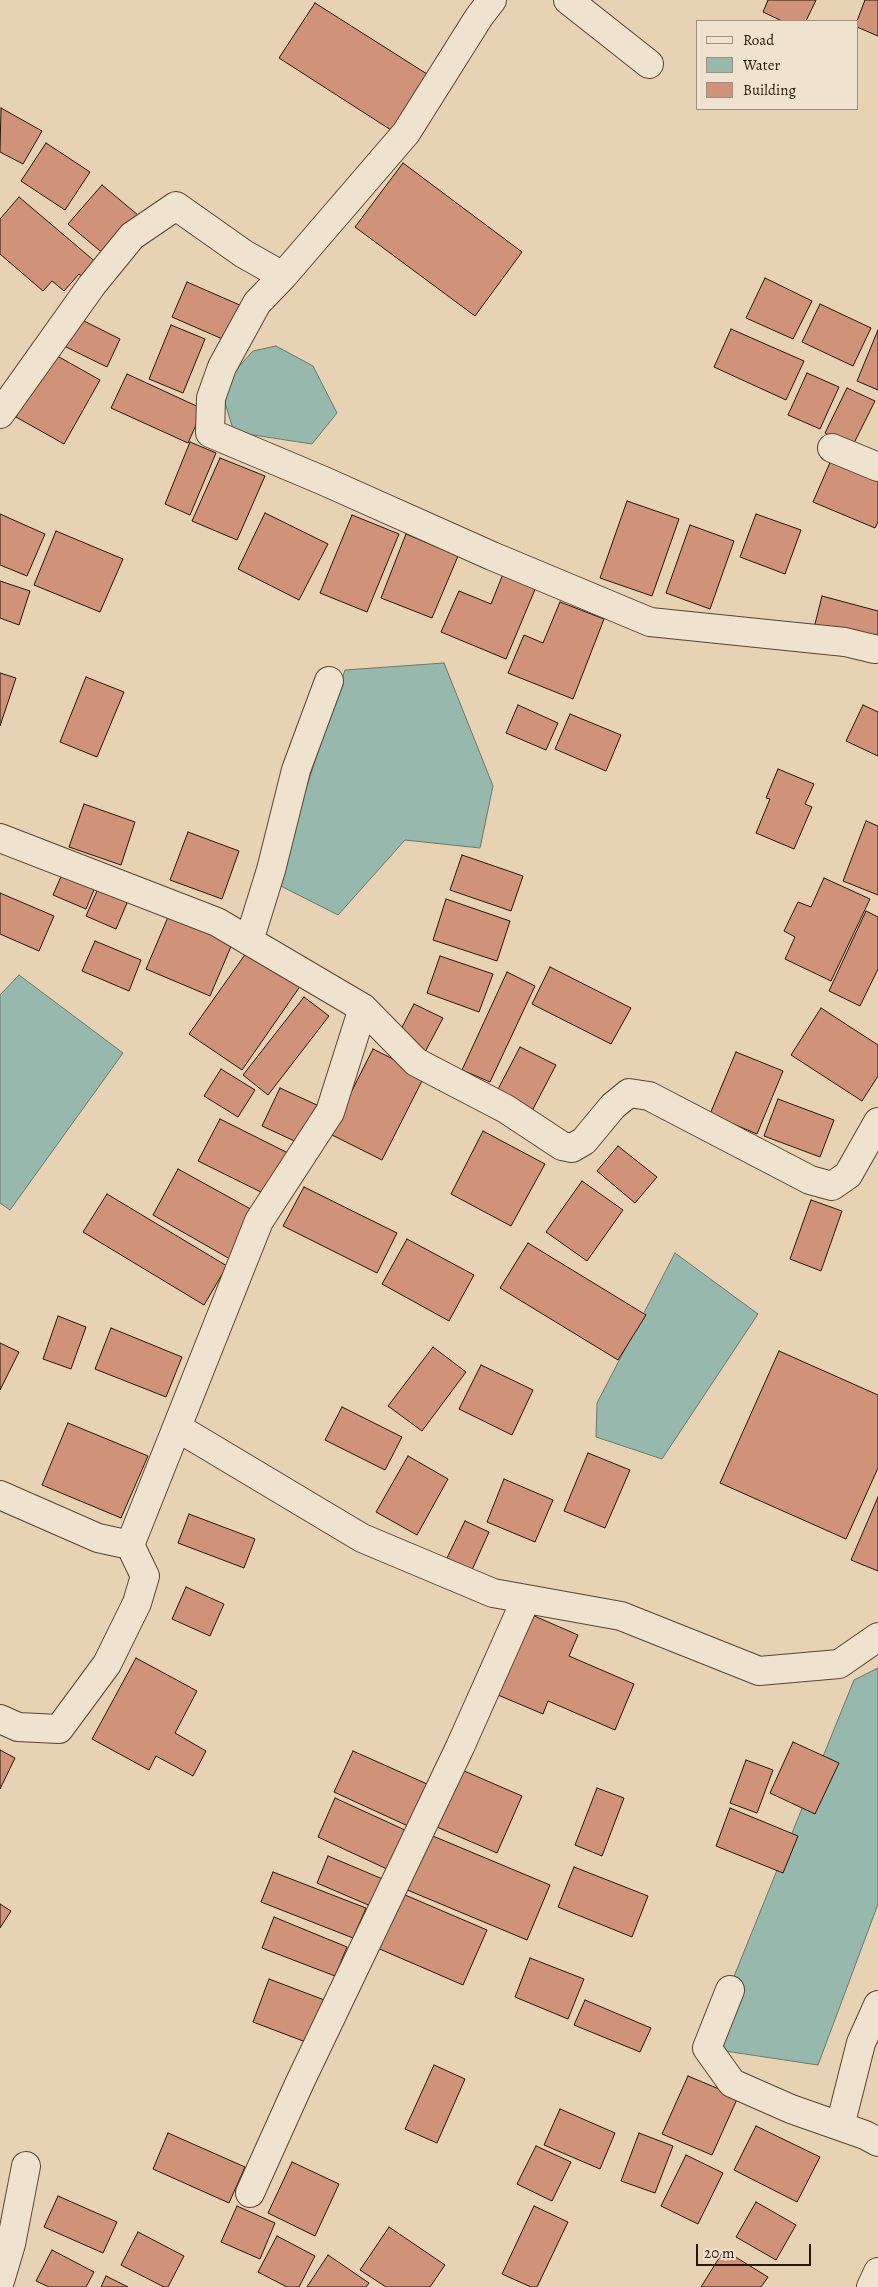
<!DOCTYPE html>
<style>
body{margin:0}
#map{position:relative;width:878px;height:2287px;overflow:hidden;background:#e7d2b4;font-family:Alegreya,serif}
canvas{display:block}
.legend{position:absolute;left:696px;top:20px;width:162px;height:90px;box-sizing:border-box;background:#efe2ce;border:1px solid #9f907e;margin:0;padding:6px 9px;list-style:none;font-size:15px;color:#281606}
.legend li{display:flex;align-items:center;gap:10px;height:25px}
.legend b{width:25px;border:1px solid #9f907e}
.scale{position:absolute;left:696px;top:2244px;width:115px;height:22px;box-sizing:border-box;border:2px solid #281606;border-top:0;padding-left:6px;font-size:15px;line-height:18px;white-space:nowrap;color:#281606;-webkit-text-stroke:4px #efe2ce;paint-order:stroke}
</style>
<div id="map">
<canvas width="878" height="2287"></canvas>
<ul class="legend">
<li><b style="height:6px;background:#efe2ce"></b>Road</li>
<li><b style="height:14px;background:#97b8ad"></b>Water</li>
<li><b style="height:14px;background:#d09279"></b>Building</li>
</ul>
<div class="scale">20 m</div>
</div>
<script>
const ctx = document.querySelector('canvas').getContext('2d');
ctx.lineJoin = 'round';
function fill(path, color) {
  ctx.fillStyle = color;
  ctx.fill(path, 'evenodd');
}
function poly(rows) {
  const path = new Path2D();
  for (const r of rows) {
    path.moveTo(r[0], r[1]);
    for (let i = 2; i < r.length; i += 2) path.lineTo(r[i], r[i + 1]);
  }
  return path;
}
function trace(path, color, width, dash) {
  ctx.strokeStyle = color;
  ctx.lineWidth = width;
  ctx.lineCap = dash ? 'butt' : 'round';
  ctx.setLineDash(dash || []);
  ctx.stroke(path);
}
const water = poly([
 [276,346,313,366,337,413,312,444,234,432,220,387,253,351,276,346],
 [444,663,493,786,480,848,405,840,338,915,275,883,345,670,444,663],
 [19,975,123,1053,10,1210,0,1203,0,995,19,975],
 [675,1253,758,1314,662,1459,596,1437,597,1403,675,1253],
 [878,1668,878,1904,818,2065,705,2048,854,1680,878,1668]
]);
const building = poly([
 [768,0,816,0,806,21,782,21,763,12,768,0],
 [865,0,878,0,878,36,857,27,857,21,865,0],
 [315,3,427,74,391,130,279,58,315,3],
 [1,108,42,131,23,164,0,152,1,108],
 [46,143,90,172,65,210,21,181,46,143],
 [403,163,522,252,475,316,355,227,403,163],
 [102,185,138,215,105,255,68,224,102,185],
 [19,197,98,264,85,279,79,274,64,291,52,281,43,291,0,254,0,219,19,197],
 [765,278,812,301,793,339,746,318,765,278],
 [187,282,242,306,227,341,172,317,187,282],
 [820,304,871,328,853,366,802,342,820,304],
 [76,317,120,339,107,367,62,345,76,317],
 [171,325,205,339,183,393,149,379,171,325],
 [731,329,804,361,786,400,714,367,731,329],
 [878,330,878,390,857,381,878,330],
 [52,353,100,380,64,444,16,417,52,353],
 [807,373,839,387,820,429,788,415,807,373],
 [127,374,203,409,188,443,111,408,127,374],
 [847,388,875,401,852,447,825,433,847,388],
 [190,442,216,453,190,515,165,504,190,442],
 [220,458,265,476,237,540,192,521,220,458],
 [832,458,878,478,878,522,875,528,813,502,832,458],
 [627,501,679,519,652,596,600,578,627,501],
 [265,513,328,544,299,600,238,569,265,513],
 [0,514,45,534,27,576,0,565,0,514],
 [756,514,801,530,785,574,740,557,756,514],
 [352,515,399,534,367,612,320,593,352,515],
 [690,525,734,541,710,609,666,593,690,525],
 [56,531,123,559,100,612,34,585,56,531],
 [406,534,458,556,432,618,381,598,406,534],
 [503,574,536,587,506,659,441,632,459,591,491,604,503,574],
 [0,581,30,591,19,625,0,618,0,581],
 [822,596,878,611,878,644,814,628,822,596],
 [560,602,604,619,573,699,508,673,524,635,543,643,560,602],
 [0,673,16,678,0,726,0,673],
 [86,677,124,692,97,757,60,742,86,677],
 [518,705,558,723,546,750,506,733,518,705],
 [863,705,878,712,878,756,846,741,863,705],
 [570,714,621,735,606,771,555,749,570,714],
 [778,769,814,784,805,804,812,807,794,849,756,833,770,799,766,798,778,769],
 [84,804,135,822,121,865,69,847,84,804],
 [866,821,878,826,878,895,843,881,866,821],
 [188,832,239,851,222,899,170,880,188,832],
 [462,855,523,876,511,911,450,890,462,855],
 [63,872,96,885,86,909,53,895,63,872],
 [824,878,870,899,831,981,785,959,795,937,784,931,798,902,811,907,824,878],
 [100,884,130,896,116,929,86,916,100,884],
 [0,893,54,916,39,951,0,934,0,893],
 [446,899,510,921,497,961,433,940,446,899],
 [171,910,235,937,210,996,146,969,171,910],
 [866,911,878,917,878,969,860,1006,829,991,866,911],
 [95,941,141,960,129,991,82,971,95,941],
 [249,949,301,985,242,1070,189,1034,249,949],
 [440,956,493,974,479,1012,427,993,440,956],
 [550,967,631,1008,611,1044,532,1004,550,967],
 [507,972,535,986,490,1082,462,1070,507,972],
 [304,997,329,1016,268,1095,243,1075,304,997],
 [414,1004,443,1018,425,1052,397,1037,414,1004],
 [821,1008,878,1045,878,1076,862,1101,791,1055,821,1008],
 [520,1047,556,1065,532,1111,496,1093,520,1047],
 [373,1049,425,1075,382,1160,330,1134,373,1049],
 [736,1052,783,1071,757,1134,710,1114,736,1052],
 [221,1069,255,1090,238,1117,204,1096,221,1069],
 [280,1088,319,1106,301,1144,262,1126,280,1088],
 [778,1099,834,1120,820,1157,764,1136,778,1099],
 [220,1119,290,1154,269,1196,198,1161,220,1119],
 [483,1131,545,1164,511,1226,451,1194,483,1131],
 [618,1146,657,1177,635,1203,597,1171,618,1146],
 [178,1169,256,1212,230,1259,153,1215,178,1169],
 [582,1181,623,1210,587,1261,546,1232,582,1181],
 [304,1187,397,1233,377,1273,283,1226,304,1187],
 [107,1194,227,1266,204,1305,83,1232,107,1194],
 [811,1200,842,1211,821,1271,790,1259,811,1200],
 [407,1239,474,1275,449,1321,382,1284,407,1239],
 [528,1243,646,1315,618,1360,500,1288,528,1243],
 [58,1316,86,1327,71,1369,43,1359,58,1316],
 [111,1328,182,1357,166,1397,95,1369,111,1328],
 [0,1343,19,1352,0,1390,0,1343],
 [433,1347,466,1372,422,1431,388,1406,433,1347],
 [779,1351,878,1395,878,1468,846,1539,720,1483,779,1351],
 [481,1365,533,1390,512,1435,459,1409,481,1365],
 [342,1407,402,1437,385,1470,325,1440,342,1407],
 [68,1423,148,1456,121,1518,42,1485,68,1423],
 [588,1453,630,1470,605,1528,564,1511,588,1453],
 [408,1456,448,1479,417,1535,376,1512,408,1456],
 [504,1479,553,1500,535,1542,487,1522,504,1479],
 [878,1497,878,1571,851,1560,878,1497],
 [189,1514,255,1539,244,1568,178,1543,189,1514],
 [465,1521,489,1532,472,1570,447,1558,465,1521],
 [186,1587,224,1604,210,1636,172,1619,186,1587],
 [532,1615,578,1635,569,1656,634,1684,615,1730,548,1701,543,1714,498,1695,532,1615],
 [136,1658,197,1691,175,1733,206,1751,193,1776,156,1756,149,1770,92,1739,136,1658],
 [793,1742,839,1763,815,1814,770,1793,793,1742],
 [0,1750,15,1758,0,1789,0,1750],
 [353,1751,427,1784,408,1826,334,1792,353,1751],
 [746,1760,773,1770,757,1813,730,1803,746,1760],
 [455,1767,522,1796,497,1853,430,1824,455,1767],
 [597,1788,624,1798,602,1856,575,1845,597,1788],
 [335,1798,407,1831,389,1870,318,1837,335,1798],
 [730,1808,798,1836,783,1873,716,1846,730,1808],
 [428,1834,550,1885,527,1940,405,1889,428,1834],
 [328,1856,385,1880,373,1907,317,1883,328,1856],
 [574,1867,648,1896,632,1937,558,1907,574,1867],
 [273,1872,366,1908,353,1938,261,1902,273,1872],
 [398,1892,487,1930,463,1985,375,1947,398,1892],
 [0,1904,11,1911,0,1928,0,1904],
 [274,1917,347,1947,335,1976,262,1948,274,1917],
 [530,1958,584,1979,568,2019,515,1997,530,1958],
 [269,1979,327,2001,311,2044,253,2022,269,1979],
 [585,2000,651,2028,640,2052,574,2025,585,2000],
 [434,2065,465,2079,437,2143,405,2129,434,2065],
 [688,2076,738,2097,712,2155,662,2134,688,2076],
 [560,2109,615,2133,600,2169,544,2145,560,2109],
 [756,2126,820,2157,797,2202,734,2170,756,2126],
 [168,2133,245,2167,229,2203,153,2169,168,2133],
 [639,2133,673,2146,655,2193,621,2181,639,2133],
 [536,2146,571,2162,552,2201,517,2184,536,2146],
 [686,2155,723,2173,698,2224,661,2206,686,2155],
 [292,2162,339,2184,315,2236,268,2213,292,2162],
 [58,2196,117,2222,103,2253,44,2227,58,2196],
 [756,2202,796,2225,776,2260,736,2237,756,2202],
 [237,2206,275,2223,260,2259,221,2242,237,2206],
 [534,2206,568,2222,537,2287,531,2287,502,2274,534,2206],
 [389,2227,445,2265,430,2287,386,2287,360,2270,389,2227],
 [138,2232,184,2256,168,2287,164,2287,121,2265,138,2232],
 [277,2236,315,2256,299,2287,287,2287,258,2272,277,2236],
 [52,2250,94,2272,86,2287,49,2287,36,2281,52,2250],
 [724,2250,768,2277,761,2287,701,2287,724,2250],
 [328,2255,369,2283,366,2287,307,2287,328,2255],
 [106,2276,128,2287,101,2287,106,2276]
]);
const minor = poly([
 [568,0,649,64],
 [283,276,257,303,222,367,211,398,210,433,324,481,492,556,650,622,845,642,874,649],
 [0,414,92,285,132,236,176,206,244,254,283,276,406,133,479,17,492,0],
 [832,448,878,467],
 [0,838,217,922,363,1008,416,1062,506,1109,562,1146,572,1148,584,1141,613,1106,629,1093,649,1096,810,1180,832,1186,848,1175,878,1122],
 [249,941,271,870,296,770,329,681],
 [178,1428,362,1538,493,1593,621,1616,759,1671,839,1664,878,1637],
 [0,1495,98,1538,130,1545,259,1221,330,1112,363,1008],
 [0,1719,18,1727,59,1729,107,1664,137,1603,145,1576,130,1545],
 [730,1990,707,2048,732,2083,791,2109,865,2135,878,2142],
 [840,2126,861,2043,878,2005],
 [250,2193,300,2082,460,1747,526,1599],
 [0,2281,11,2244,26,2166],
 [871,2287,878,2272]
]);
fill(water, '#97b8ad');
trace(water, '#6b776a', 1);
fill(building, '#d09279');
trace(building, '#281606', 1);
trace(minor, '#584532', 30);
trace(minor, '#efe2ce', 28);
</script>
